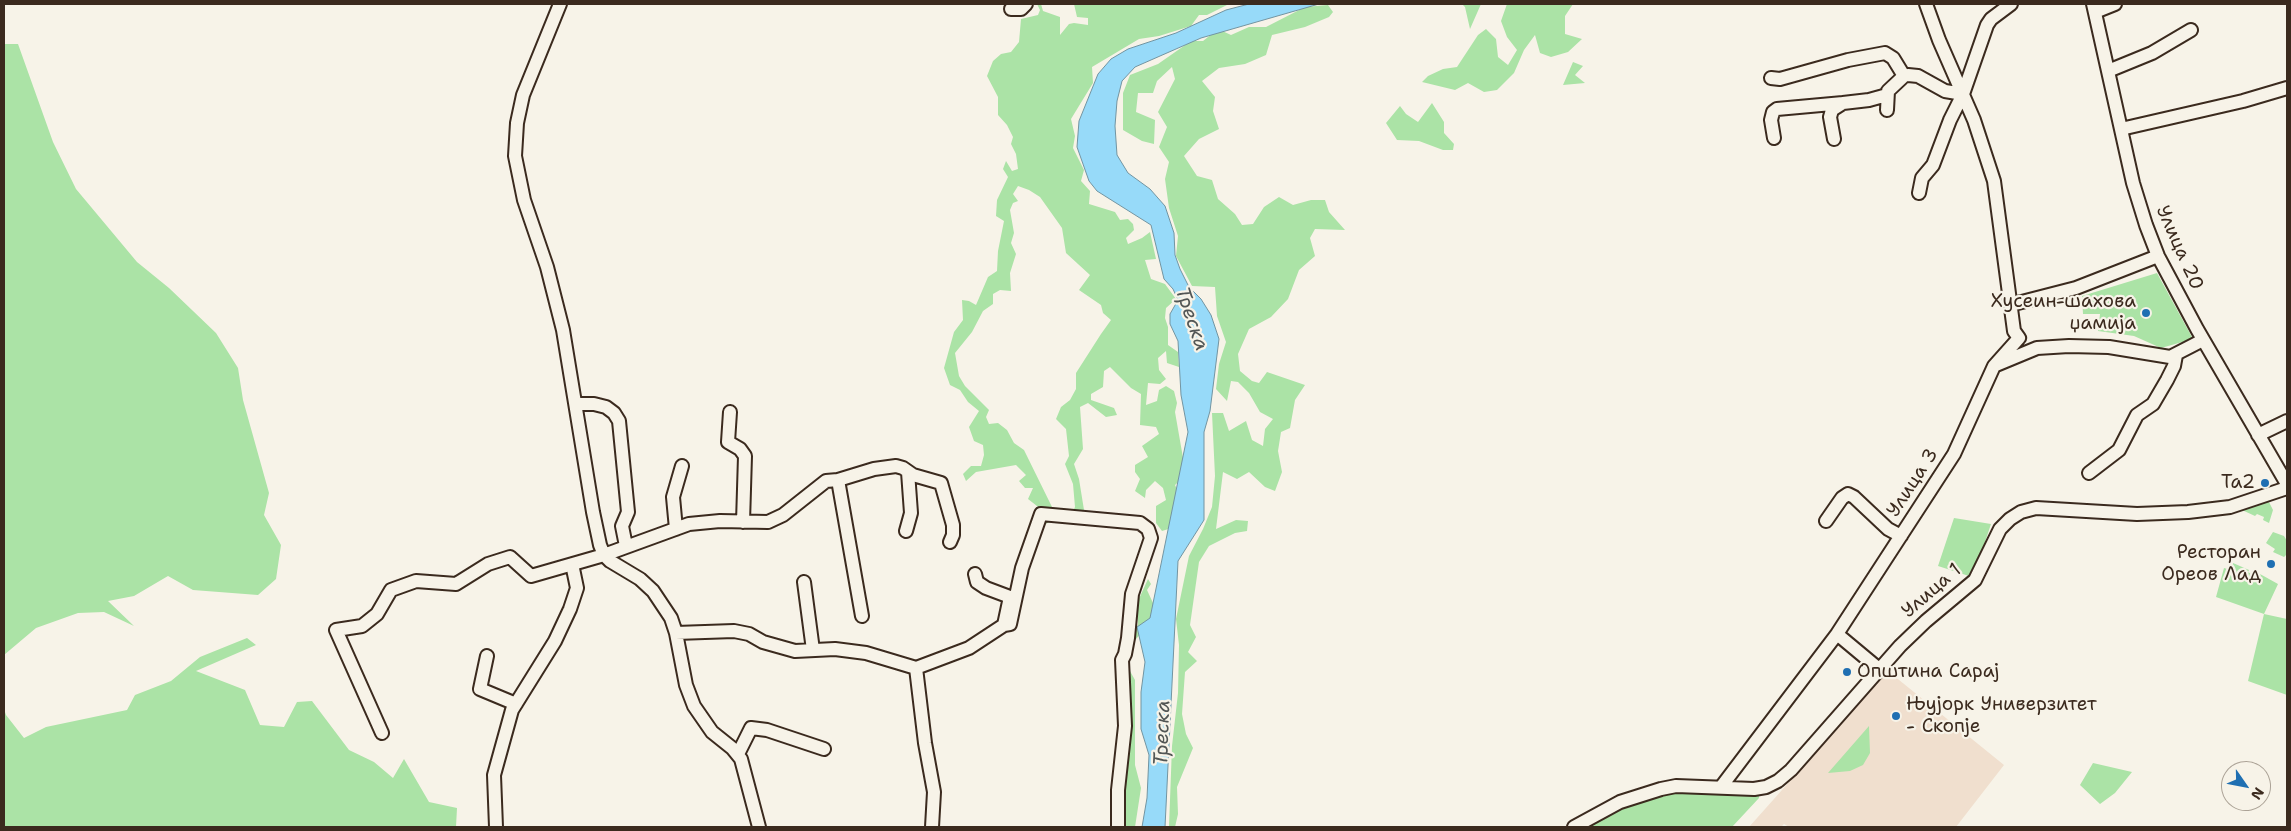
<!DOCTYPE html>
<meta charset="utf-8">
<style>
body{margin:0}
#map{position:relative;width:2291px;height:831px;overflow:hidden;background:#f7f3e8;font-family:"Shantell Sans",sans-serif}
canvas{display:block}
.frame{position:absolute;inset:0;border:5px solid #3b2a1e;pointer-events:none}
.north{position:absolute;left:2221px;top:761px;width:50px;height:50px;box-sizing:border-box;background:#f7f3e8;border:1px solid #aca397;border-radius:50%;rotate:123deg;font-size:14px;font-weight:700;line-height:20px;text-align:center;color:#3b2a1e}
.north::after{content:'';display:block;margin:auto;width:18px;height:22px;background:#1f6fb2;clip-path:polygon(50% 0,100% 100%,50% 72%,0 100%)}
</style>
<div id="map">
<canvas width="2291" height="831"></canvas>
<div class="frame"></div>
<div class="north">N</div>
</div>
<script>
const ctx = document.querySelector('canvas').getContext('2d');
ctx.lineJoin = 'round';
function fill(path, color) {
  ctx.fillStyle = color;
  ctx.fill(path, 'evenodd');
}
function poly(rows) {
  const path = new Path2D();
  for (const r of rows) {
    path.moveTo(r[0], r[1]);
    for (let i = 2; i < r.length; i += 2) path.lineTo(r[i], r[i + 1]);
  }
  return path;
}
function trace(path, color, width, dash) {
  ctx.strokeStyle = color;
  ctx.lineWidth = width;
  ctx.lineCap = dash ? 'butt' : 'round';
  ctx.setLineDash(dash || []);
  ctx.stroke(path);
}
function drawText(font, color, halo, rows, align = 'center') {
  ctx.font = font + ' "Shantell Sans",sans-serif';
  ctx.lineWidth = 4.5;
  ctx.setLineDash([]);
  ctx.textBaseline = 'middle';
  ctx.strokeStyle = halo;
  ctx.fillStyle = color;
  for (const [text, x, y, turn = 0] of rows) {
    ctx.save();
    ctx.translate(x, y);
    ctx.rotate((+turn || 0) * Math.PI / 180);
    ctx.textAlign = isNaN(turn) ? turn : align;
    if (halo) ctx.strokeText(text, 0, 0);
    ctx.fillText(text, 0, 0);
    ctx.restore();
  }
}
const built = poly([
 [1888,671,2004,765,1956,827,1789,827,1784,824,1781,827,1749,827]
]);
const green = poly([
 [1037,4,1041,4,1043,11,1060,17,1060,35,1069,24,1074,23,1088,25,1088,18,1077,17,1074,4,1229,4,1207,15,1199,15,1191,26,1159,36,1139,39,1092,67,1093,83,1071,119,1075,136,1073,148,1084,170,1081,181,1090,191,1089,204,1115,212,1120,220,1128,219,1133,224,1134,230,1126,238,1128,244,1142,238,1150,232,1156,259,1145,260,1151,279,1165,284,1176,299,1166,308,1165,318,1168,327,1168,345,1178,352,1179,367,1167,363,1166,351,1158,358,1159,370,1166,379,1160,384,1148,383,1146,405,1157,401,1159,390,1166,386,1174,391,1177,403,1175,412,1186,475,1175,485,1182,501,1175,527,1162,531,1156,523,1156,506,1166,500,1163,488,1155,481,1146,490,1145,498,1135,491,1140,479,1135,472,1135,465,1148,457,1142,446,1159,434,1156,427,1140,425,1141,394,1131,388,1110,367,1104,371,1103,387,1091,394,1091,400,1114,408,1117,415,1106,417,1088,403,1080,407,1083,449,1074,464,1079,479,1084,510,1071,515,1075,507,1073,484,1065,464,1069,456,1066,429,1056,419,1061,407,1070,400,1076,389,1076,373,1101,334,1111,320,1103,313,1101,305,1079,290,1090,275,1066,253,1062,228,1040,197,1029,190,1018,186,1013,194,1018,201,1013,203,1010,210,1014,233,1011,243,1016,254,1010,273,1011,291,1000,290,993,294,993,304,983,311,972,332,955,353,959,376,965,386,989,410,986,417,989,424,998,423,1007,430,1014,443,1024,450,1053,509,1052,521,1043,525,1046,513,1028,499,1033,488,1025,488,1019,481,1026,475,1016,465,976,472,966,481,963,474,971,466,981,466,984,455,983,445,974,441,969,427,979,411,968,402,960,390,950,385,944,368,954,332,963,320,962,300,969,301,976,305,988,277,997,271,998,251,1004,221,996,216,997,200,1008,177,1003,169,1006,161,1012,171,1018,169,1016,154,1011,144,1013,137,1007,125,998,115,998,97,987,76,993,61,1001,54,1011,52,1019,42,1021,19,1038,15,1040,10],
 [1462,4,1481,4,1470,29,1465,7],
 [1507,4,1573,4,1565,16,1565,34,1582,39,1568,52,1551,57,1540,53,1535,35,1524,50,1514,73,1497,90,1484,92,1468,83,1455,90,1422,82,1428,76,1443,69,1457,67,1478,35,1486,29,1496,39,1498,57,1508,65,1517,50,1507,37,1501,21],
 [1328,5,1333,12,1329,17,1305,27,1272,35,1266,55,1245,64,1219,68,1202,81,1215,97,1213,111,1219,129,1199,139,1184,156,1197,176,1212,180,1218,199,1235,214,1242,225,1253,224,1264,207,1279,197,1293,205,1311,200,1325,200,1329,212,1345,230,1315,229,1310,238,1315,256,1299,270,1288,299,1271,317,1249,329,1238,354,1240,371,1252,381,1259,383,1267,372,1305,385,1295,400,1290,428,1281,432,1278,451,1282,472,1275,491,1265,487,1249,472,1237,479,1223,472,1216,529,1236,520,1248,521,1247,531,1235,533,1209,546,1199,562,1190,625,1196,637,1188,652,1197,661,1185,672,1182,714,1186,734,1193,748,1177,787,1178,814,1175,827,1169,827,1172,746,1178,693,1179,645,1176,619,1189,556,1203,529,1212,507,1215,476,1212,413,1223,413,1229,431,1246,421,1252,440,1263,446,1265,429,1273,419,1260,412,1249,393,1238,382,1231,381,1227,401,1216,389,1219,364,1226,342,1217,316,1215,287,1192,286,1176,256,1178,236,1169,208,1165,179,1169,162,1159,147,1167,127,1158,112,1175,79,1172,67,1157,81,1153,93,1138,93,1136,112,1155,120,1154,144,1142,141,1123,130,1123,93,1130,75,1158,64,1191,41,1203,41,1218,29,1231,35,1249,27,1266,27,1305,7],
 [4,44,18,44,53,142,76,189,137,262,169,288,216,333,238,368,243,400,269,493,264,515,281,545,276,579,258,595,193,590,168,576,134,596,108,601,134,626,104,612,78,613,36,628,4,655],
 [1573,62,1583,66,1575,75,1585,83,1563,85],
 [1432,103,1444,122,1444,133,1454,144,1453,150,1443,150,1419,141,1397,140,1386,123,1400,106,1406,114,1418,122],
 [2157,273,2193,339,2161,348,2134,336,2098,331,2100,314,2083,314,2082,296],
 [2268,500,2273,510,2269,523,2263,520,2264,517,2257,514,2255,516,2242,510],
 [1954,518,1991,524,1980,557,1969,576,1938,566],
 [2273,532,2284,536,2287,541,2287,554,2284,557,2273,552,2275,549,2266,543],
 [2233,563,2249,570,2248,572,2258,578,2260,574,2278,584,2264,614,2287,619,2287,695,2248,681,2264,614,2216,597,2224,568,2231,570],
 [1148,579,1151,584,1147,590,1153,603,1155,618,1136,639,1133,637,1138,624,1137,603],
 [247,638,256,645,196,671,245,690,260,725,284,727,297,702,312,701,349,750,374,762,393,778,404,759,429,802,457,808,456,827,4,827,4,709,6,715,24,738,46,727,127,710,135,695,171,681,200,657],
 [1126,664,1135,680,1135,765,1141,788,1135,827,1118,827,1110,811,1121,812,1124,796,1120,777,1128,766],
 [1869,726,1870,753,1863,765,1850,771,1828,773],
 [2093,763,2132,772,2115,793,2100,804,2080,785],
 [1673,789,1759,796,1759,798,1732,827,1578,827,1615,805]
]);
const water = poly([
 [1249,4,1319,4,1201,38,1135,67,1122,81,1117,101,1115,126,1117,155,1128,173,1150,189,1165,206,1174,233,1175,255,1180,269,1189,287,1201,299,1211,315,1219,339,1210,411,1204,432,1204,520,1178,561,1165,827,1142,827,1147,798,1149,755,1141,729,1141,692,1145,662,1137,627,1150,618,1188,432,1181,395,1178,341,1170,324,1170,314,1178,300,1173,289,1164,279,1151,225,1097,191,1089,181,1077,147,1079,121,1098,74,1111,59,1128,49,1176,33,1226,10,1249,4]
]);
const minor = poly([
 [560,4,523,95,517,123,515,156,524,200,547,267,563,330,593,512,600,545,604,555,610,561,640,579,653,591,671,618,676,633,686,685,694,706,712,732,732,748,741,759,759,827],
 [2093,4,2133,183,2146,225,2158,256,2197,329,2287,484],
 [1011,9,1021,9,1026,4],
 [2095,12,2115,4],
 [2108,71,2152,53,2191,30],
 [1771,78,1780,79,1848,60,1885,53,1893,58,1904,76],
 [1887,110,1888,91,1904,76,1908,75,1918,76,1945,91,1963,94],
 [2121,129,2243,101,2287,88],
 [1774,138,1771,120,1773,112,1777,109,1843,103],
 [1834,139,1830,117,1832,110,1843,103,1869,100,1887,95],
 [1919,193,1922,178,1933,165,1950,120,1963,94,1987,25,1991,19,2011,4],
 [2010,305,2076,288,2158,256],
 [1996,365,2037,348,2069,346,2109,347,2170,357,2203,340],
 [576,404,594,404,606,407,614,413,619,421,628,512,622,526,626,546],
 [730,412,728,442,740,449,745,456,743,522],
 [2258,435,2287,421],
 [2089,473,2119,450,2137,415,2153,404,2167,380,2174,366,2176,355],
 [838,480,862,616],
 [1826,521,1842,498,1848,494,1854,497,1888,529,1901,536],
 [676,529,673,497,682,466],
 [906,531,911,513,908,472],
 [804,582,813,650],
 [1004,625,1010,624,1022,568,1041,514,1140,523,1148,529,1151,538,1132,594,1128,638,1125,654,1122,660,1125,726,1118,790,1118,827],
 [676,633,734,631,749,634,763,642,795,651,835,649,866,653,916,668,969,648,1004,625,1010,597,986,588,977,582,975,574],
 [1837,634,1879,669],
 [487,656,480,689,516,704],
 [916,668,925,743,934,792,932,827],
 [382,733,336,630,362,626,377,614,391,590,416,581,456,584,488,564,510,557,531,576,604,555,689,524,720,521,768,522,783,515,826,481,838,480,874,469,896,466,903,468,913,475,941,483,953,525,953,535,950,542],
 [738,754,751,728,767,730,824,749],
 [1721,787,1837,634,1954,454,1994,366,2019,338,2014,331,1994,181,1974,120,1939,40,1926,4],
 [496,827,494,775,512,710,555,641,570,609,577,588,572,564],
 [1574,827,1620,802,1661,789,1676,786,1754,789,1766,787,1778,781,1791,770,1900,646,1926,621,1975,580,2000,529,2010,519,2021,512,2036,508,2137,514,2188,512,2230,507,2287,488]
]);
const markers = [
 [2146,313,5,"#1f6fb2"],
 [2265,483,5,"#1f6fb2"],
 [2271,564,5,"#1f6fb2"],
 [1847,672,5,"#1f6fb2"],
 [1896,716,5,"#1f6fb2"]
];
const streetNames = [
 ["Улица 20",2179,248,66],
 ["Улица 3",1913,483,-57],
 ["Улица 1",1932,591,-41]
];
const poiNames = [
 ["Хусеин-шахова",2136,302],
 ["џамија",2136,324],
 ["Ta2",2255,483],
 ["Ресторан",2261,553],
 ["Ореов Лад",2261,575],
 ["Општина Сарај",1857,672,"left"],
 ["Њујорк Универзитет",1906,705,"left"],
 ["- Скопје",1906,727,"left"]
];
const waterNames = [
 ["Треска",1191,319,71],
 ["Треска",1163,733,-88]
];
fill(built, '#f0dfce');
fill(green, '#abe3a6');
fill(water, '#97daf9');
trace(water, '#7294a1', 1);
trace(minor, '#3b2a1e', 16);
trace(minor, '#f7f3e8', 12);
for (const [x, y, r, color] of markers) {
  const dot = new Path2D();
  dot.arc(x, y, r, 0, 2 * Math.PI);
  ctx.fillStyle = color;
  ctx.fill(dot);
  trace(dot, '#f7f3e8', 2);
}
drawText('19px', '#3b2a1e', '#f7f3e8', streetNames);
drawText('19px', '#3b2a1e', '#f7f3e8', poiNames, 'right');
drawText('italic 20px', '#525655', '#f7f3e8', waterNames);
</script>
